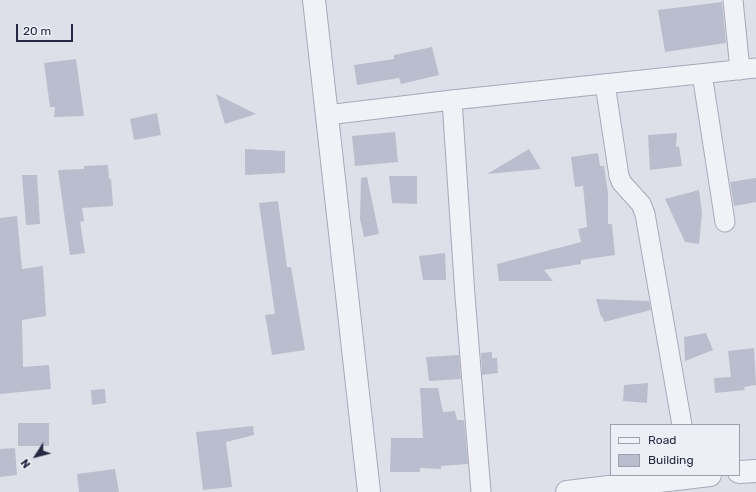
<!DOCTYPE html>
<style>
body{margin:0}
#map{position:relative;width:756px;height:492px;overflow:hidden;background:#dee0e9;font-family:Rubik,sans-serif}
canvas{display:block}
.legend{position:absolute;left:610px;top:424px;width:130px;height:52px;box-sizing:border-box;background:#edeff7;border:1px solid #9da0af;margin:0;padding:5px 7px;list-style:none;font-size:12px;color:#252a42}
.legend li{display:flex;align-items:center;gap:8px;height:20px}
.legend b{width:20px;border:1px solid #9da0af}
.north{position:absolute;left:16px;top:436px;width:40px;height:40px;-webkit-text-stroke:3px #edeff7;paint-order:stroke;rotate:234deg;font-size:11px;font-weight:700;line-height:16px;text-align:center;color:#252a42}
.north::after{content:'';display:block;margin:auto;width:14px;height:18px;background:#252a42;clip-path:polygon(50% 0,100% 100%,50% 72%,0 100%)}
.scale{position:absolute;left:16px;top:24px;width:57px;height:18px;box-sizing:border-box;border:2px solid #252a42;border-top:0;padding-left:5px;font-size:12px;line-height:14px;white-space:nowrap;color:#252a42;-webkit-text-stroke:3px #edeff7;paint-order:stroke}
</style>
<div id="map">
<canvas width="756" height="492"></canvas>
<ul class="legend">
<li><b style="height:5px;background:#f1f2f7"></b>Road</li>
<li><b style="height:11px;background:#babdcd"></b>Building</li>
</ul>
<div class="north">N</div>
<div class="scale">20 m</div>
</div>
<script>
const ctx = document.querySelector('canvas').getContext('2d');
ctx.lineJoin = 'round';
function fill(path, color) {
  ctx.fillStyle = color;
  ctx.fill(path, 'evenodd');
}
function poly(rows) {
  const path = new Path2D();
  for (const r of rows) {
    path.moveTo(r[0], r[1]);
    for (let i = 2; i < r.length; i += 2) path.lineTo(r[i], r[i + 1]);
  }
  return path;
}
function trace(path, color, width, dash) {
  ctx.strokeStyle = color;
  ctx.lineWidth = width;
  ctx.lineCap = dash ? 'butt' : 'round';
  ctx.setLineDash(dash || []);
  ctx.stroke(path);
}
const building = poly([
 [722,2,726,43,665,52,658,10],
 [432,47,439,75,401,84,399,78,357,85,354,65,394,59,394,55],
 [76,59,84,116,54,117,55,107,50,107,44,63],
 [216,94,256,114,225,124],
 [157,113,161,135,134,140,130,119],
 [395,132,398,162,355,166,352,136],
 [677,133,676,147,679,146,682,166,650,170,648,135],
 [245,149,285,151,285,173,245,175],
 [529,149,541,169,487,174],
 [598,153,600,166,604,166,608,193,608,224,612,224,615,255,581,260,581,264,544,270,553,281,499,281,497,264,581,242,578,229,587,227,583,186,575,187,571,157],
 [108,165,109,179,111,178,113,206,82,208,84,221,80,222,85,253,70,255,58,170,84,169,84,166],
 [22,175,37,175,40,224,26,225],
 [389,176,417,176,417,204,392,203],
 [367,177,379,234,364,237,360,219,361,178],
 [756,178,756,202,734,206,730,182],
 [699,190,702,213,699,244,685,242,665,199],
 [278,201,287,267,291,267,305,350,272,355,265,315,275,314,259,203],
 [17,216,22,269,43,266,46,316,22,320,23,367,49,365,51,389,0,394,0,218],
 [445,253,446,280,423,280,419,256],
 [596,299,649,301,651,310,604,322,602,316,601,317],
 [706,333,713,350,685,361,684,337],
 [754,348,756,385,744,387,745,390,715,393,714,378,731,377,728,351],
 [492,352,492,358,497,358,498,373,482,375,481,353],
 [459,355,461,379,429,381,426,357],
 [648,383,647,403,623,401,624,385],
 [420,388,438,388,443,412,455,411,457,420,464,420,468,464,441,466,441,469,420,468,420,472,390,472,391,438,423,438],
 [105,389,106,403,92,405,91,390],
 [18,423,49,423,49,446,18,446],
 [253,426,254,435,226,442,232,487,203,490,196,432],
 [15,448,17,475,0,477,0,449],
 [115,469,119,492,79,492,77,474]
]);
const minor = poly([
 [733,0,740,70],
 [702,74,725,222],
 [605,84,619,176,622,183,641,204,645,214,682,425],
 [452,100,465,296,481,492],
 [327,115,452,100,756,68]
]);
const tertiary = poly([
 [314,0,369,492],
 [739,472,756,471],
 [567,492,710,475]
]);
fill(building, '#babdcd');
trace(minor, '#a6a9b7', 21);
trace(tertiary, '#a6a9b7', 24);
trace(minor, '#f1f2f7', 19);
trace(tertiary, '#f1f2f7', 22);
</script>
